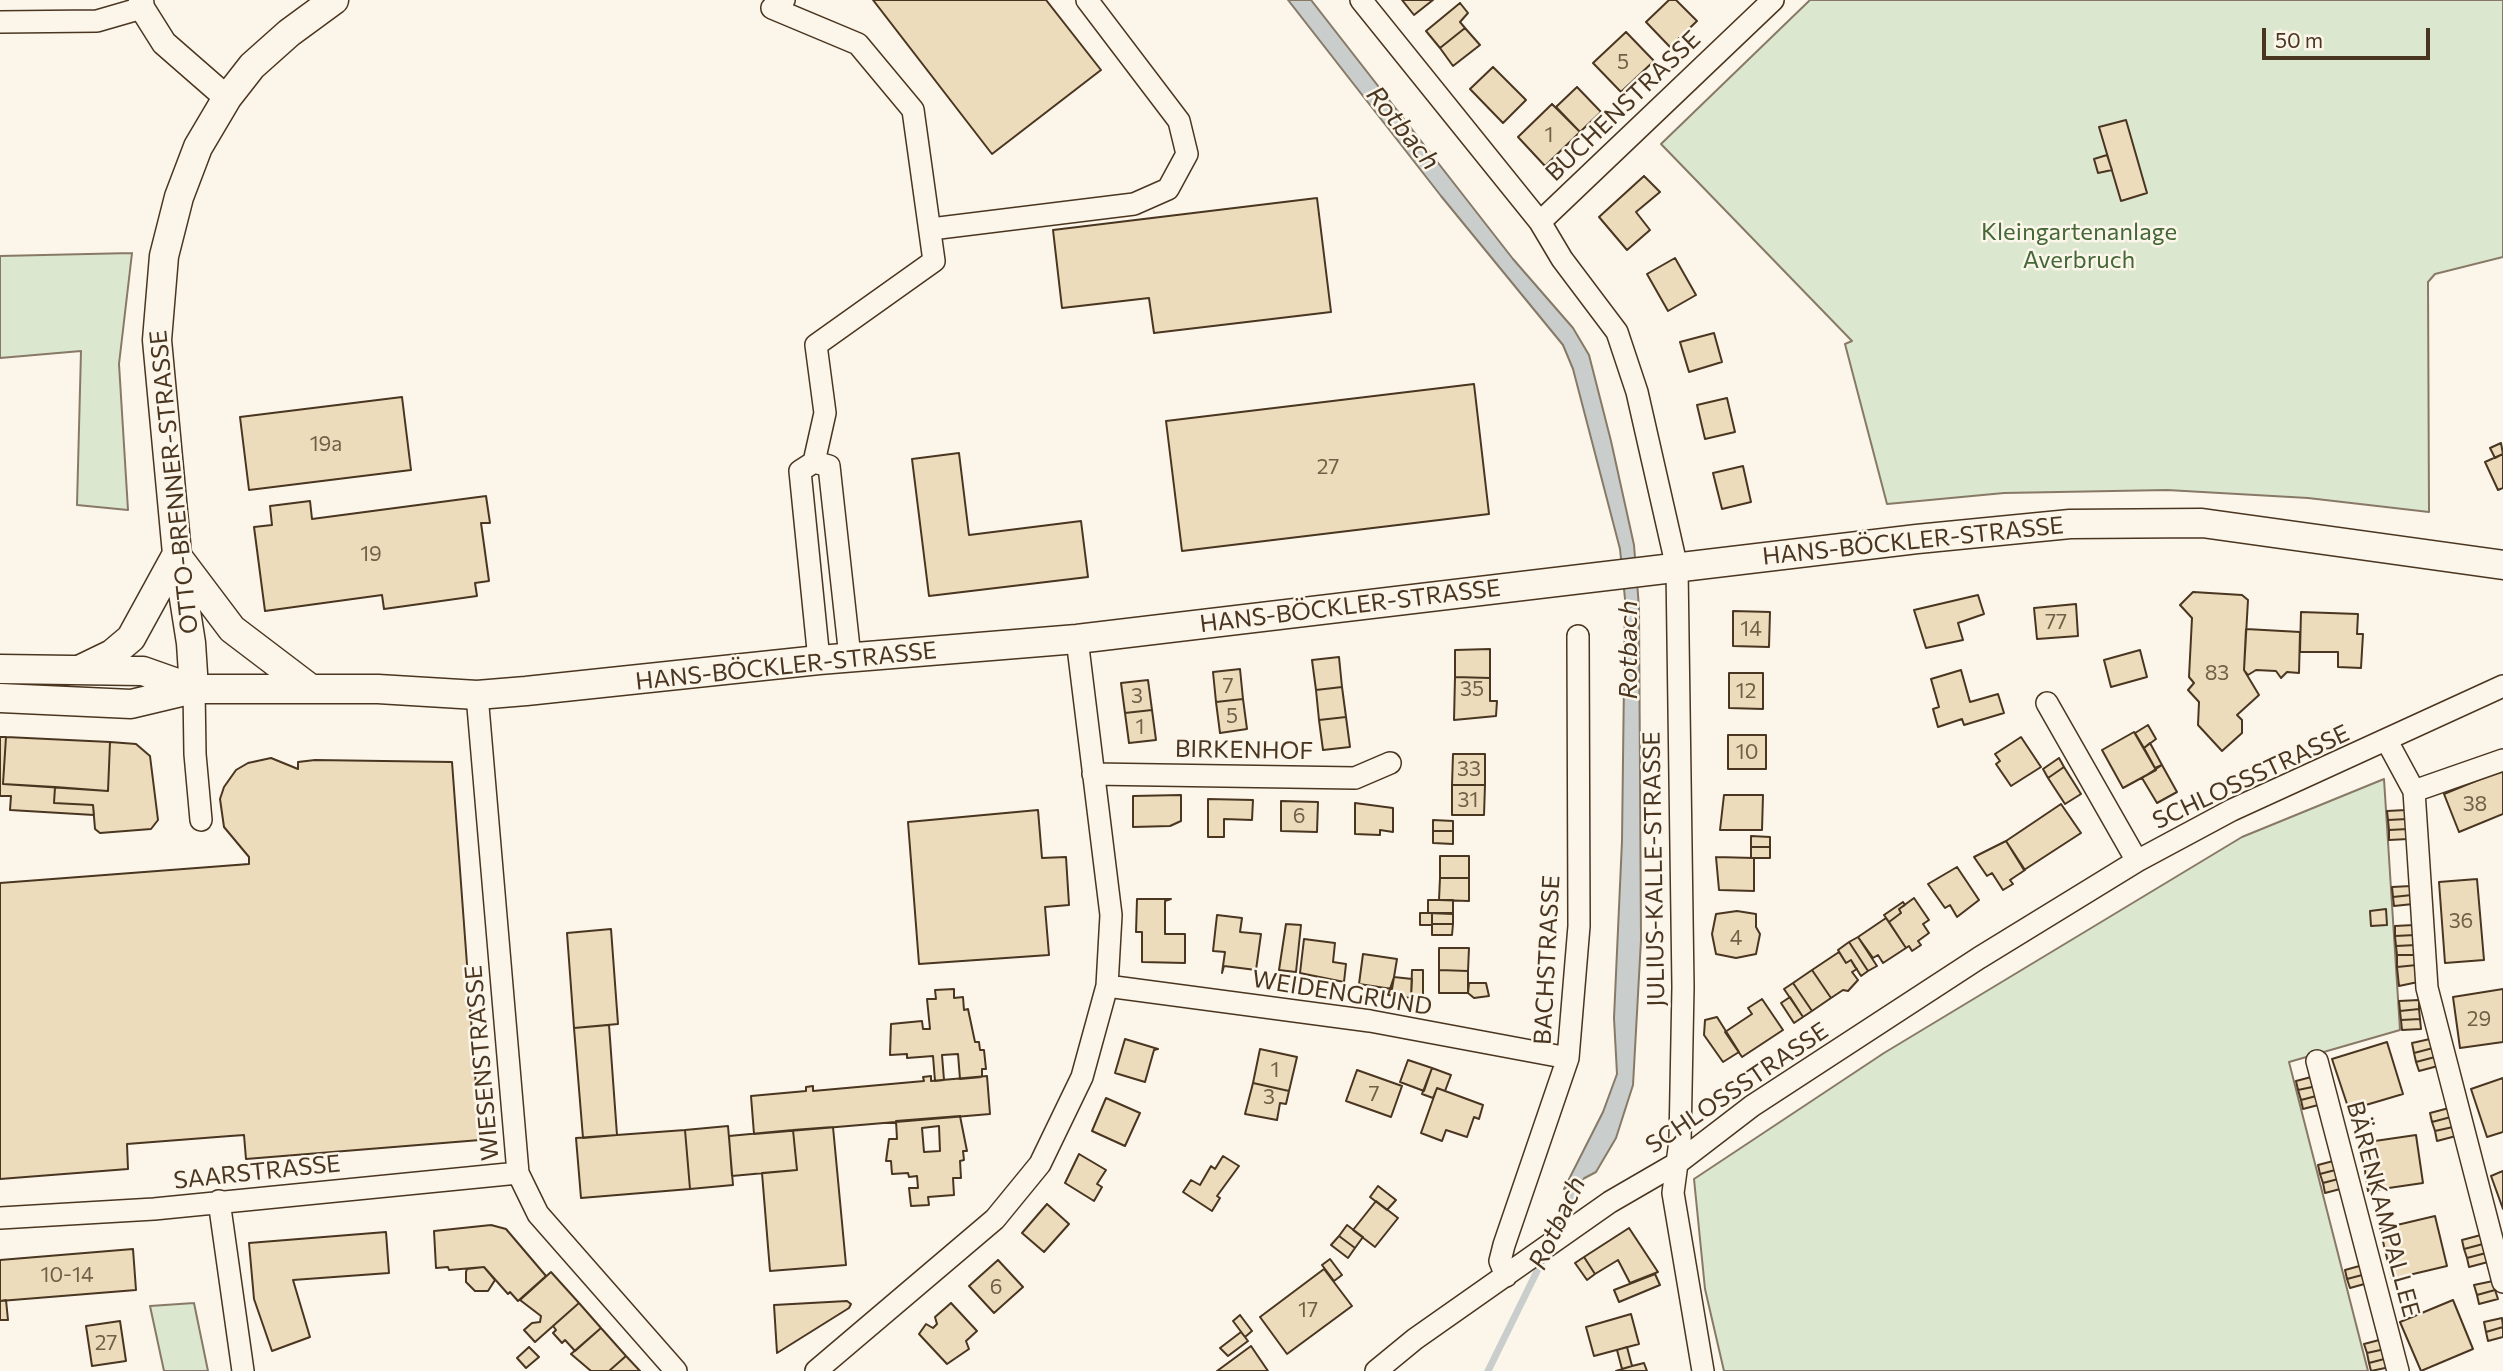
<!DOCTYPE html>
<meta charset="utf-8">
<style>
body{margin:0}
#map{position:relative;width:2503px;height:1371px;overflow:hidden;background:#fbf6e9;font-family:Commissioner,sans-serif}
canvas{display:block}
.scale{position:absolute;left:2262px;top:28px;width:168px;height:32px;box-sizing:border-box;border:4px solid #4a3520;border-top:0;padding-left:9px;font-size:21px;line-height:24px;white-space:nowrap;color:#4a3520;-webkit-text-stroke:5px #fbf6e9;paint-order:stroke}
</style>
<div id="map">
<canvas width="2503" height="1371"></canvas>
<div class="scale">50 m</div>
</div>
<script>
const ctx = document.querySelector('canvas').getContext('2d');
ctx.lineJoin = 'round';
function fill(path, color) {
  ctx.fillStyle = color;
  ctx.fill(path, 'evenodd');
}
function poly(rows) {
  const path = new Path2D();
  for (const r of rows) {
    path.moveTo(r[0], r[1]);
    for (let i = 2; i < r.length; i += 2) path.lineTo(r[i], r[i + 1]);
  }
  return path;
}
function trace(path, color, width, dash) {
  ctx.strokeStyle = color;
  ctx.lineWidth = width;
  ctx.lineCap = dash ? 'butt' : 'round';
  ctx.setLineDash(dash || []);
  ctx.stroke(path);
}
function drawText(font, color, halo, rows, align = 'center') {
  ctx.font = font + ' Commissioner,sans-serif';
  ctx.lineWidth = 5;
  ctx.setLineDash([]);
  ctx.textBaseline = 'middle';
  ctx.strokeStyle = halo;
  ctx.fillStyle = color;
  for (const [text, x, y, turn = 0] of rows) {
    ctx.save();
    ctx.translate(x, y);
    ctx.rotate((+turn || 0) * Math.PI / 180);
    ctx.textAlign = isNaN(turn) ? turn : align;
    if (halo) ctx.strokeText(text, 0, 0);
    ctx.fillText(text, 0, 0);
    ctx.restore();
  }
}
const green = poly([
 [1810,0,2503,0,2503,257,2435,274,2428,282,2429,512,2308,498,2167,490,2004,493,1887,504,1845,344,1852,341,1661,144,1810,0],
 [132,253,119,364,128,510,77,505,81,351,0,358,0,256,132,253],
 [2384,779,2400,1030,2289,1062,2368,1371,1724,1371,1705,1289,1694,1179,1884,1053,2242,837,2384,779],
 [194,1303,208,1371,164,1371,150,1306,194,1303]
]);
const water = poly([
 [1288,0,1311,0,1513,259,1573,328,1589,355,1611,441,1634,545,1639,607,1641,940,1633,1085,1616,1138,1596,1172,1564,1189,1603,1112,1617,1074,1614,1018,1622,841,1625,599,1620,549,1573,369,1563,345,1441,196,1288,0]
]);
const stream = poly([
 [1554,1233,1581,1174],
 [1488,1371,1544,1257]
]);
const building = poly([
 [873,0,1046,0,1101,70,992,154,873,0],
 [1402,0,1433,0,1414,15,1402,0],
 [1669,0,1676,0,1697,21,1670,47,1646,22,1669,0],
 [1460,3,1468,13,1460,22,1465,28,1440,48,1426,31,1460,3],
 [1465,28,1480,45,1453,66,1440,48,1465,28],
 [1626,32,1654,61,1621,92,1593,63,1626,32],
 [1493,67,1526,100,1503,123,1470,89,1493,67],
 [1577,87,1601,112,1580,132,1556,107,1577,87],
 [1552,104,1580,132,1545,166,1518,137,1552,104],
 [2126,120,2147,193,2121,201,2099,127,2126,120],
 [2107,155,2112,170,2098,173,2094,159,2107,155],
 [1644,176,1660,192,1636,212,1650,230,1627,250,1599,217,1644,176],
 [1317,198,1331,312,1154,333,1149,298,1062,308,1053,230,1317,198],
 [1675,258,1696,295,1668,311,1647,274,1675,258],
 [1714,333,1722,362,1689,372,1680,342,1714,333],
 [1474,384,1489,514,1182,551,1166,421,1474,384],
 [402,397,411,470,249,490,240,417,402,397],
 [1727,398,1735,432,1705,439,1697,405,1727,398],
 [2501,443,2503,454,2495,458,2490,448,2501,443],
 [959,453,969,535,1081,521,1088,577,929,596,912,459,959,453],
 [2503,454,2503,488,2498,490,2485,462,2503,454],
 [1743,466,1751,502,1722,509,1713,473,1743,466],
 [486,496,490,523,481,523,489,581,475,583,477,596,384,609,382,595,265,611,254,527,272,525,270,506,310,501,312,519,486,496],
 [2193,592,2242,595,2248,600,2244,670,2259,695,2237,715,2242,720,2242,733,2222,751,2198,725,2199,702,2188,690,2194,683,2189,677,2192,618,2180,605,2193,592],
 [1978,595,1984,614,1958,623,1963,640,1926,648,1914,610,1978,595],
 [2076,604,2078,636,2037,639,2034,608,2076,604],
 [1733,611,1770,612,1769,647,1733,646,1733,611],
 [2301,612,2358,614,2357,634,2363,634,2361,668,2338,667,2338,652,2300,652,2301,612],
 [2246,629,2300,632,2299,673,2287,672,2281,678,2276,671,2256,670,2248,675,2244,670,2246,629],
 [1490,649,1490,678,1455,677,1455,650,1490,649],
 [2140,650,2147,677,2111,687,2104,660,2140,650],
 [1339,657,1342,687,1316,690,1312,660,1339,657],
 [1240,669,1243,699,1216,702,1213,672,1240,669],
 [1961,670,1970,702,1998,694,2004,713,1964,725,1962,719,1938,727,1933,709,1939,707,1931,679,1961,670],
 [1729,673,1763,673,1763,709,1729,708,1729,673],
 [1455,677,1490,678,1490,701,1497,701,1496,716,1454,720,1455,677],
 [1148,680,1152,710,1125,713,1121,683,1148,680],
 [1342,687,1346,717,1319,720,1316,690,1342,687],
 [1243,699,1247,729,1220,733,1216,702,1243,699],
 [1152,710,1156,740,1129,743,1125,713,1152,710],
 [1346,717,1350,747,1323,750,1319,720,1346,717],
 [2148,725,2156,739,2144,748,2135,733,2148,725],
 [2134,732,2156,770,2123,788,2102,750,2134,732],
 [1728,735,1766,735,1766,769,1728,769,1728,735],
 [0,737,6,737,3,784,55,787,54,803,93,805,94,815,10,810,11,796,0,796,0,737],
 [6,737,110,742,108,791,3,784,6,737],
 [2021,737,2041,767,2011,786,1996,764,2000,761,1995,754,2021,737],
 [110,742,136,744,150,756,158,820,151,829,100,833,95,829,93,805,54,803,55,787,108,791,110,742],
 [2150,743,2162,765,2155,768,2144,748,2150,743],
 [1453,754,1485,754,1485,785,1452,785,1453,754],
 [271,758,298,769,298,762,315,760,452,762,480,1140,246,1159,244,1135,230,1136,127,1144,128,1169,0,1179,0,883,249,864,249,857,224,827,220,799,224,787,236,770,248,763,271,758],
 [2059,758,2064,767,2048,778,2043,769,2059,758],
 [2162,765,2177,792,2157,803,2142,778,2162,765],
 [2064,767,2081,794,2065,804,2048,778,2064,767],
 [2503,770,2503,814,2459,832,2444,794,2503,770],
 [1452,785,1485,785,1484,815,1452,815,1452,785],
 [1181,795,1181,821,1170,826,1133,827,1133,796,1181,795],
 [1724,795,1763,795,1762,830,1720,830,1724,795],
 [1208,799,1253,800,1252,820,1224,819,1224,837,1208,837,1208,799],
 [1281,801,1318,802,1317,832,1281,831,1281,801],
 [1355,803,1393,808,1393,832,1380,830,1380,835,1355,834,1355,803],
 [2061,804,2081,833,2024,870,2006,841,2061,804],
 [1038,810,1042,858,1066,857,1069,905,1045,907,1049,955,919,964,908,822,1038,810],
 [2406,810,2407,819,2388,820,2387,811,2406,810],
 [2407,819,2408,829,2389,830,2388,820,2407,819],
 [1433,820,1453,821,1453,831,1433,831,1433,820],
 [2408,829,2408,839,2389,840,2389,830,2408,829],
 [1453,831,1453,844,1433,843,1433,831,1453,831],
 [1751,836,1770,837,1770,847,1751,847,1751,836],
 [2006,841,2025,870,2010,880,2013,884,2003,890,1992,873,1987,876,1974,857,2006,841],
 [1751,847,1770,847,1770,858,1751,858,1751,847],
 [1440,856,1469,856,1469,878,1440,878,1440,856],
 [1716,857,1754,858,1754,891,1719,890,1716,857],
 [1957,867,1979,900,1957,917,1950,905,1945,908,1928,884,1957,867],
 [1440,878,1469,878,1469,901,1439,900,1440,878],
 [2477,879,2484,960,2445,963,2439,882,2477,879],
 [2411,886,2412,895,2393,897,2392,887,2411,886],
 [2412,895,2413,904,2394,906,2393,897,2412,895],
 [1914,898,1929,920,1923,924,1929,933,1918,941,1921,945,1912,951,1909,946,1906,948,1889,922,1901,913,1899,909,1914,898],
 [1137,899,1171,899,1165,901,1165,934,1185,934,1185,963,1142,962,1142,932,1136,932,1137,899],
 [1428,900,1453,900,1453,914,1428,913,1428,900],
 [1903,902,1905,905,1899,909,1901,913,1889,922,1884,915,1903,902],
 [2386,909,2387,925,2371,926,2370,911,2386,909],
 [1737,911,1756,914,1756,927,1760,934,1756,954,1736,958,1716,954,1712,934,1716,914,1737,911],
 [1420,913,1432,913,1432,925,1420,925,1420,913],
 [1432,913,1453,913,1453,924,1432,924,1432,913],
 [1217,915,1242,918,1240,932,1261,934,1256,970,1224,966,1222,973,1225,952,1213,951,1217,915],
 [1886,918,1906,948,1883,963,1878,955,1873,958,1858,937,1886,918],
 [1286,924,1301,925,1296,972,1279,970,1286,924],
 [1453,924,1452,935,1432,935,1432,924,1453,924],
 [2414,925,2415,935,2395,936,2395,926,2414,925],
 [611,929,618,1024,574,1028,567,933,611,929],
 [2415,935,2416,945,2396,946,2395,936,2415,935],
 [1858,937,1877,966,1868,971,1849,942,1858,937],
 [1304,939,1335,943,1333,962,1346,964,1344,982,1300,973,1304,939],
 [1849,942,1868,971,1861,976,1851,960,1846,963,1838,950,1849,942],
 [2416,945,2416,955,2397,955,2396,946,2416,945],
 [1439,948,1469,948,1468,971,1439,970,1439,948],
 [1839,952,1846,963,1851,960,1855,967,1857,969,1852,972,1858,980,1848,991,1843,990,1831,998,1812,970,1839,952],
 [1363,954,1397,959,1392,989,1359,984,1363,954],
 [2397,955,2416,955,2417,965,2397,967,2397,955],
 [2417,965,2418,982,2399,986,2397,967,2417,965],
 [1412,970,1423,970,1423,999,1411,998,1412,970],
 [1439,970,1468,971,1468,993,1439,993,1439,970],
 [1812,970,1831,998,1812,1011,1793,983,1812,970],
 [1394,977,1412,979,1411,998,1388,995,1394,977],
 [1469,983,1486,983,1489,996,1474,998,1468,993,1469,983],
 [1793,983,1812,1011,1803,1017,1784,989,1793,983],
 [954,989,954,998,963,997,964,1010,968,1009,975,1042,979,1042,980,1050,984,1050,986,1069,982,1069,982,1077,960,1079,958,1054,942,1055,944,1080,935,1081,933,1056,907,1058,907,1054,890,1055,891,1024,922,1021,923,1029,930,1029,927,999,936,999,935,990,954,989],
 [2503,989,2503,1042,2460,1048,2453,997,2503,989],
 [1790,997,1803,1017,1794,1023,1781,1003,1790,997],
 [1762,999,1783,1030,1742,1057,1725,1032,1752,1014,1748,1008,1762,999],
 [2419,1000,2419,1009,2400,1011,2399,1001,2419,1000],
 [2419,1009,2420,1019,2401,1020,2400,1011,2419,1009],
 [1717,1017,1739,1052,1723,1062,1704,1035,1705,1020,1717,1017],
 [2420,1019,2421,1029,2402,1030,2401,1020,2420,1019],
 [609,1025,617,1135,583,1138,574,1028,609,1025],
 [1125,1039,1158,1049,1154,1050,1145,1082,1115,1073,1125,1039],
 [2430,1039,2433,1048,2414,1053,2412,1043,2430,1039],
 [2387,1042,2403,1094,2349,1110,2332,1059,2387,1042],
 [2433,1048,2435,1057,2416,1062,2414,1053,2433,1048],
 [1260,1049,1297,1057,1289,1091,1253,1083,1260,1049],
 [2435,1057,2438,1066,2419,1071,2416,1062,2435,1057],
 [1408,1060,1432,1068,1424,1091,1400,1082,1408,1060],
 [1432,1068,1451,1075,1445,1091,1437,1088,1433,1098,1422,1094,1432,1068],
 [1357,1070,1402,1086,1391,1117,1346,1101,1357,1070],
 [931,1076,931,1081,987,1076,990,1114,754,1134,751,1096,806,1091,806,1087,813,1086,813,1091,924,1081,923,1077,931,1076],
 [2315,1076,2317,1086,2298,1090,2296,1081,2315,1076],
 [2503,1078,2503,1132,2487,1137,2471,1089,2503,1078],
 [1253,1083,1289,1091,1286,1104,1280,1103,1277,1120,1245,1114,1253,1083],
 [2317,1086,2320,1095,2301,1100,2298,1090,2317,1086],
 [1437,1088,1483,1105,1479,1119,1474,1117,1467,1137,1446,1130,1442,1141,1421,1133,1437,1088],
 [2320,1095,2322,1104,2303,1109,2301,1100,2320,1095],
 [1106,1098,1140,1113,1125,1146,1092,1131,1106,1098],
 [2449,1108,2451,1117,2432,1122,2430,1113,2449,1108],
 [960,1116,967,1151,963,1151,964,1160,960,1161,961,1178,953,1178,954,1195,928,1197,929,1205,911,1206,909,1188,918,1188,917,1176,909,1177,908,1173,892,1174,891,1161,886,1161,889,1139,897,1139,896,1121,960,1116],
 [939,1126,940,1151,924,1152,922,1128,939,1126],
 [2451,1117,2453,1127,2435,1131,2432,1122,2451,1117],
 [728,1126,733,1185,690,1189,685,1130,728,1126],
 [833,1127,846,1265,770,1271,762,1173,797,1170,793,1130,833,1127],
 [2453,1127,2456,1136,2437,1141,2435,1131,2453,1127],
 [685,1130,690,1189,581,1198,576,1138,685,1130],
 [793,1130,797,1170,732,1176,729,1136,793,1130],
 [2416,1135,2423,1183,2368,1191,2361,1143,2416,1135],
 [1079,1154,1106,1170,1097,1184,1102,1187,1094,1201,1065,1183,1079,1154],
 [1223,1156,1239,1166,1217,1196,1220,1198,1212,1211,1183,1192,1191,1180,1200,1185,1211,1166,1215,1169,1223,1156],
 [2337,1160,2339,1169,2320,1174,2318,1165,2337,1160],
 [2339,1169,2342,1178,2323,1183,2320,1174,2339,1169],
 [2503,1171,2503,1209,2491,1176,2503,1171],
 [2342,1178,2344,1188,2325,1193,2323,1183,2342,1178],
 [1378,1186,1396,1200,1387,1210,1370,1197,1378,1186],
 [1376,1201,1398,1218,1375,1247,1353,1230,1376,1201],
 [1047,1204,1069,1224,1044,1252,1022,1233,1047,1204],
 [2435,1216,2447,1266,2392,1279,2380,1229,2435,1216],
 [491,1225,506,1229,546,1276,518,1301,510,1292,508,1294,484,1267,449,1270,448,1267,436,1268,434,1231,491,1225],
 [1347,1225,1363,1237,1355,1248,1339,1236,1347,1225],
 [1629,1228,1658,1272,1630,1283,1618,1260,1595,1274,1584,1257,1629,1228],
 [386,1232,389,1273,293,1280,310,1337,272,1351,254,1299,249,1243,386,1232],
 [2481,1235,2483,1244,2464,1249,2462,1240,2481,1235],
 [1339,1236,1355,1248,1348,1258,1331,1245,1339,1236],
 [2483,1244,2486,1253,2467,1258,2464,1249,2483,1244],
 [133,1249,136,1290,0,1301,0,1260,133,1249],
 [2486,1253,2488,1262,2469,1267,2467,1258,2486,1253],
 [1584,1257,1595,1274,1587,1280,1575,1263,1584,1257],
 [1330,1259,1342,1275,1334,1281,1322,1265,1330,1259],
 [998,1260,1023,1287,994,1313,969,1286,998,1260],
 [2363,1265,2366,1274,2347,1279,2345,1270,2363,1265],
 [484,1267,495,1280,488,1291,475,1291,466,1282,466,1272,467,1269,484,1267],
 [1324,1269,1352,1306,1287,1354,1260,1317,1324,1269],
 [551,1272,579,1303,535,1342,524,1330,532,1323,540,1322,541,1316,520,1300,551,1272],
 [1655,1274,1660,1285,1619,1302,1614,1290,1655,1274],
 [2366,1274,2368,1283,2350,1288,2347,1279,2366,1274],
 [2493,1281,2495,1290,2477,1295,2474,1285,2493,1281],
 [2495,1290,2498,1299,2479,1304,2477,1295,2495,1290],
 [6,1300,8,1320,0,1320,0,1301,6,1300],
 [2453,1300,2473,1349,2421,1371,2400,1322,2453,1300],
 [847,1301,851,1304,849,1308,777,1353,774,1305,847,1301],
 [579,1303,601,1328,575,1351,565,1340,562,1343,553,1333,556,1330,553,1326,579,1303],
 [951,1303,977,1331,966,1341,969,1349,947,1364,919,1334,926,1324,933,1328,937,1324,935,1317,951,1303],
 [1631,1314,1639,1344,1594,1356,1586,1327,1631,1314],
 [1240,1315,1252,1331,1245,1337,1233,1321,1240,1315],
 [2502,1318,2503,1327,2486,1332,2484,1322,2502,1318],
 [120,1321,126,1361,92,1366,86,1326,120,1321],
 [2503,1327,2503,1337,2488,1341,2486,1332,2503,1327],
 [601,1328,626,1356,609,1371,591,1371,571,1354,601,1328],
 [1241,1332,1248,1341,1228,1356,1220,1348,1241,1332],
 [2383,1339,2385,1349,2367,1353,2364,1344,2383,1339],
 [1251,1346,1268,1371,1217,1371,1251,1346],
 [529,1347,539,1357,526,1368,517,1358,529,1347],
 [1627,1347,1632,1366,1622,1369,1617,1350,1627,1347],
 [2385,1349,2388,1358,2369,1363,2367,1353,2385,1349],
 [626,1356,640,1371,609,1371,626,1356],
 [2388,1358,2390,1367,2371,1371,2369,1363,2388,1358],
 [1644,1363,1647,1371,1616,1371,1632,1366,1644,1363]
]);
const minor = poly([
 [784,0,772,8,858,44,913,110,934,261,816,345,825,413,814,462],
 [1361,0,1540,222,1562,259,1617,332,1637,392,1677,568,1683,987,1680,1141,1673,1193,1703,1371],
 [0,22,97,21,142,8],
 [1540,222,1773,0],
 [931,229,1134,204,1168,189,1187,154,1179,121,1087,0],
 [819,660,800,471,814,462,829,466,850,657],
 [194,689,195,754,201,820],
 [477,695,518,1173,538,1214,676,1371],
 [2047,703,2137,861],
 [2387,741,2414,791,2427,988,2503,1282],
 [1093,774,1355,778,1390,763],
 [2414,791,2503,760],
 [1107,986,1370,1021,1568,1058],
 [2317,1061,2398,1371],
 [219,1201,243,1371],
 [0,1218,154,1209,518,1173],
 [1506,1276,1500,1261,1504,1245,1568,1058,1579,926,1578,636],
 [816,1371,995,1219,1040,1164,1082,1077,1107,986,1111,915,1077,639],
 [1376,1371,1415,1339,1610,1202,1679,1162,1752,1106,1979,958,2137,861,2232,810,2503,686]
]);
const tertiary = poly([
 [141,0,142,8,164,43,227,98]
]);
const secondary = poly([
 [180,560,232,629,311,689],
 [0,669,143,671,194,689],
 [81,669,112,654,131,638,177,554],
 [194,689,191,643,177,554,157,340,164,256,179,197,198,147,227,98,252,66,289,33,334,0],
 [0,698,131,704,194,689,378,689,477,695,526,691,819,660,1077,639,1917,539,2070,524,2202,523,2503,565]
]);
const numberNames = [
 ["5",1623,62],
 ["1",1549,135],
 ["19a",326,444],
 ["27",1328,467],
 ["19",371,554],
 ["77",2056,622],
 ["14",1751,629],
 ["83",2217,673],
 ["7",1228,686],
 ["35",1472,689],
 ["12",1746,691],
 ["3",1137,696],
 ["5",1232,716],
 ["1",1140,727],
 ["10",1747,752],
 ["33",1469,769],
 ["31",1468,800],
 ["38",2475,804],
 ["6",1299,816],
 ["36",2461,921],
 ["4",1736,938],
 ["29",2479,1019],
 ["1",1275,1070],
 ["7",1374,1094],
 ["3",1269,1097],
 ["10-14",67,1275],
 ["6",996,1287],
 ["17",1308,1310],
 ["27",106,1343]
];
const streetNames = [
 ["BUCHENSTRASSE",1623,106,-44],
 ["OTTO-BRENNER-STRASSE",174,482,-96],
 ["HANS-BÖCKLER-STRASSE",1913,541,-6],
 ["HANS-BÖCKLER-STRASSE",1350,606,-7],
 ["HANS-BÖCKLER-STRASSE",786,666,-6],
 ["BIRKENHOF",1244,750,1],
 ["SCHLOSSSTRASSE",2251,777,-25],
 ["JULIUS-KALLE-STRASSE",1654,869,-91],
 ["BACHSTRASSE",1547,960,-87],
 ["WEIDENGRUND",1342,993,9],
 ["WIESENSTRASSE",482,1063,-95],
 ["SCHLOSSSTRASSE",1737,1088,-34],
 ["SAARSTRASSE",257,1172,-6],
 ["BÄRENKAMPALLEE",2383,1209,75]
];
const parkNames = [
 ["Kleingartenanlage",2079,232],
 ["Averbruch",2079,260]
];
const waterNames = [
 ["Rotbach",1403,128,51],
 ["Rotbach",1628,650,-90],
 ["Rotbach",1557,1223,-65]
];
fill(green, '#dce7d0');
trace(green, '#887966', 2);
fill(water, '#c9cecd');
trace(water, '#887966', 2);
trace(stream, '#c9cecd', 7);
fill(building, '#ecdcbc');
trace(building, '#4a3520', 2);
trace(minor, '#4a3520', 24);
trace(tertiary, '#4a3520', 27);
trace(secondary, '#4a3520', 31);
trace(minor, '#fbf6e9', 21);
trace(tertiary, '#fbf6e9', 24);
trace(secondary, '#fbf6e9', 28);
drawText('21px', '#725f47', null, numberNames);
drawText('24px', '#4a3520', '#fbf6e9', streetNames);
drawText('24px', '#436837', '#fbf6e9', parkNames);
drawText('italic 26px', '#4a3520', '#fbf6e9', waterNames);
</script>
